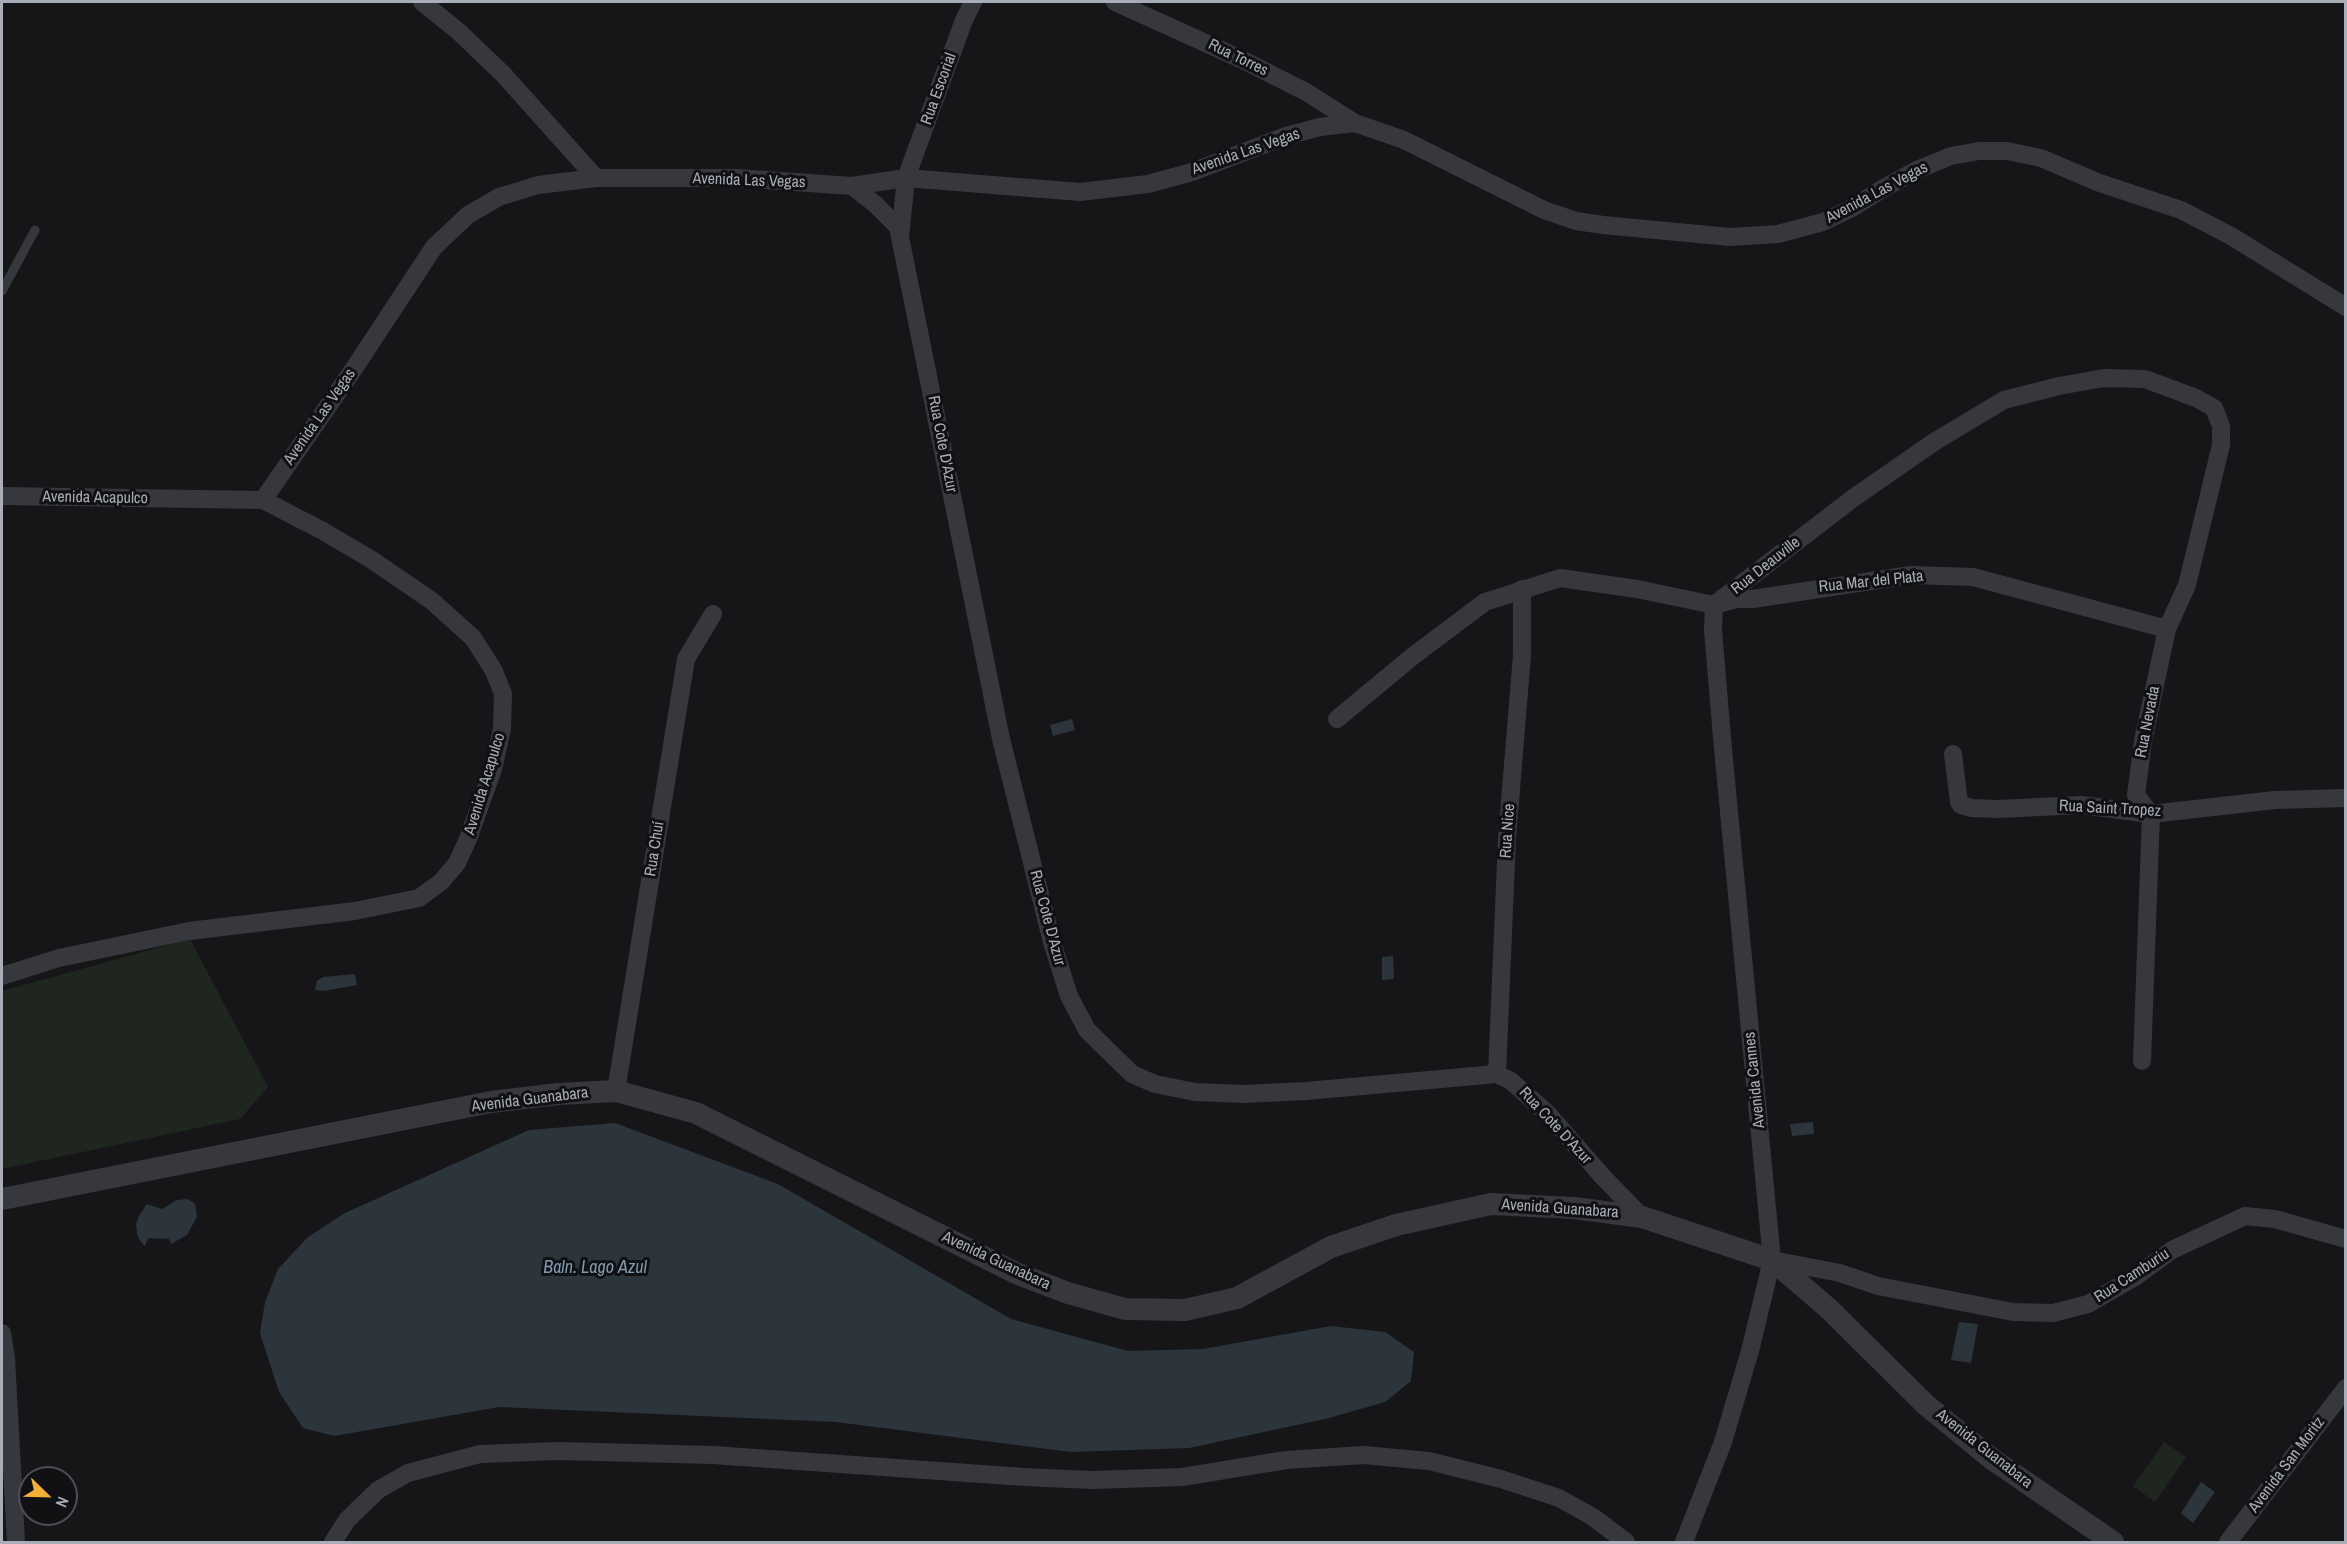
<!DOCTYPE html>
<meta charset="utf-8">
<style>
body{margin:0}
#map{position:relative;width:2347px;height:1544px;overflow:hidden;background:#161618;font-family:"Archivo Narrow",sans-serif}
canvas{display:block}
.frame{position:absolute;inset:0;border:3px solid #a8adb8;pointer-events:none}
.north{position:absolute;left:18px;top:1466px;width:60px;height:60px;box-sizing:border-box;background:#111113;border:2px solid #4d4f55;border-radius:50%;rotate:113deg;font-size:16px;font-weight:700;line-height:24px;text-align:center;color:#a8adb8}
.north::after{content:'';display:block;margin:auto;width:21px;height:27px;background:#f2b134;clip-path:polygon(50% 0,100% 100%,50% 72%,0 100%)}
</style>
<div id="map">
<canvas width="2347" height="1544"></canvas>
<div class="frame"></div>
<div class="north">N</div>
</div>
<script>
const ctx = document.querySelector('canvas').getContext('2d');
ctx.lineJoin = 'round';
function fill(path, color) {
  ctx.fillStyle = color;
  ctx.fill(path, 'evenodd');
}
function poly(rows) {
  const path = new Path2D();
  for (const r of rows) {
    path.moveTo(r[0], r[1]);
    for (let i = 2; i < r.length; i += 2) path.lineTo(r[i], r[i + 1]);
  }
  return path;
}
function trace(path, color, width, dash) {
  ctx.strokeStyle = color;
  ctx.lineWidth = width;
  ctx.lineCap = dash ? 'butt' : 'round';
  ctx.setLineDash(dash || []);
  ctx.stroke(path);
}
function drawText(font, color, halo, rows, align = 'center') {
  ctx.font = font + ' "Archivo Narrow",sans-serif';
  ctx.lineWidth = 6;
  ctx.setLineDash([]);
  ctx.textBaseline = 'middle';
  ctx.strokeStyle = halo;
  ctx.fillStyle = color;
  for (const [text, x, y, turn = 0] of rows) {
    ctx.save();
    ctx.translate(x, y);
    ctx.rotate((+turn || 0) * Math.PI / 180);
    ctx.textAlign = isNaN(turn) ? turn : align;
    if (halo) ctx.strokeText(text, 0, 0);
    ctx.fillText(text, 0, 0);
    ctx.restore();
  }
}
const green = poly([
 [190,939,268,1087,240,1119,2,1169,2,991],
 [2164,1442,2186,1457,2155,1502,2133,1486]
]);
const water = poly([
 [1072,719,1075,730,1053,736,1050,725],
 [1393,956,1394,979,1382,980,1382,957],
 [355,974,357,985,324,991,315,990,317,981,323,977],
 [1813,1122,1814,1134,1792,1136,1790,1124],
 [615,1123,778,1184,1011,1319,1128,1351,1203,1349,1331,1326,1385,1332,1414,1352,1411,1381,1385,1402,1329,1418,1189,1448,1071,1452,836,1422,499,1407,334,1436,303,1428,279,1392,260,1333,265,1302,278,1269,308,1237,345,1213,529,1130],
 [188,1199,195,1204,197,1217,187,1235,171,1244,169,1239,148,1238,145,1246,141,1242,137,1234,136,1224,139,1216,147,1204,162,1209,177,1200],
 [1959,1322,1978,1324,1971,1363,1951,1360],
 [2201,1482,2215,1492,2193,1523,2181,1513]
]);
const service = poly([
 [2,291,35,230]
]);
const minor = poly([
 [422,2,458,31,503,74,596,178],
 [973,2,964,20,906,178,900,237,1001,739,1052,942,1069,996,1087,1030,1132,1074,1155,1084,1195,1092,1244,1094,1306,1091,1497,1074,1511,1081,1548,1114,1603,1177,1642,1217],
 [1115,2,1243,60,1306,92,1355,123],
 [852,186,875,204,898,227,900,237],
 [2,496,263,500,323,531,372,560,432,601,473,638,494,671,503,694,502,729,493,769,468,839,457,863,441,882,419,898,355,911,189,931,59,958,2,976],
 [263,500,351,373,434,247,468,215,499,197,538,185,596,178,737,178,852,186,906,178,1080,192,1148,184,1192,172,1286,136,1320,127,1355,123,1404,140,1544,210,1576,221,1603,225,1730,237,1778,234,1823,222,1850,209,1884,188,1919,169,1951,156,1979,151,2007,151,2041,158,2097,182,2181,210,2231,236,2346,307],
 [1714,605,1852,499,1934,442,2004,400,2059,386,2104,378,2145,379,2196,398,2214,408,2221,426,2221,445,2187,585,2167,629,2143,741,2136,795,2151,814,2142,1061],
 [1337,719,1413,656,1485,602,1560,578,1637,589,1714,605,1737,599,1753,599,1911,575,1973,577,2167,629],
 [1953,754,1959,802,1961,805,1972,808,1998,809,2081,805,2151,814,2275,800,2346,798],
 [1497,1074,1507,838,1522,655,1522,589],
 [616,1091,686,659,713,614],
 [1772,1260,1840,1273,1878,1286,2013,1312,2053,1313,2088,1304,2135,1277,2172,1250,2245,1216,2275,1219,2346,1239],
 [2,1333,6,1358,16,1542],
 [333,1542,347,1520,378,1490,408,1473,480,1454,559,1451,713,1455,1024,1477,1093,1480,1182,1477,1286,1460,1364,1455,1429,1461,1501,1479,1559,1498,1593,1517,1626,1542],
 [1684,1542,1723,1442,1750,1351,1772,1260,1723,749,1713,630,1714,605],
 [2228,1542,2346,1388]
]);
const tertiary = poly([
 [2,1199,491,1102,558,1094,616,1091,696,1113,1018,1274,1068,1293,1125,1309,1185,1310,1237,1298,1331,1247,1396,1225,1491,1204,1574,1208,1642,1217,1772,1260,1828,1308,1926,1405,1992,1459,2113,1542]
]);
const streetNames = [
 ["Rua Torres",1238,58,26],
 ["Rua Escorial",939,89,-70],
 ["Avenida Las Vegas",1246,152,-19],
 ["Avenida Las Vegas",749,181,2],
 ["Avenida Las Vegas",1877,193,-28],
 ["Avenida Las Vegas",320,417,-55],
 ["Rua Cote D'Azur",942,444,79],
 ["Avenida Acapulco",95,498,1],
 ["Rua Deauville",1766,566,-38],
 ["Rua Mar del Plata",1871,582,-6],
 ["Rua Nevada",2148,722,-79],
 ["Avenida Acapulco",485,784,-73],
 ["Rua Saint Tropez",2110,809,3],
 ["Rua Nice",1508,831,-86],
 ["Rua Chuí",655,849,-81],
 ["Rua Cote D'Azur",1047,918,75],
 ["Avenida Cannes",1755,1080,-96],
 ["Avenida Guanabara",530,1100,-7],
 ["Rua Cote D'Azur",1555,1126,47],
 ["Avenida Guanabara",1560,1209,4],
 ["Avenida Guanabara",996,1261,25],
 ["Rua Camburiu",2132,1276,-33],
 ["Avenida Guanabara",1984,1449,38],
 ["Avenida San Moritz",2287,1465,-53]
];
const waterNames = [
 ["Baln. Lago Azul",595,1268]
];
fill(green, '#1e261f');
fill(water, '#2c353c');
trace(service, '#37383d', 9);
trace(minor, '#37383d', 18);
trace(tertiary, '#37383d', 22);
drawText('16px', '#a8adb8', '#111113', streetNames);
drawText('italic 18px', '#7f9bb3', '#111113', waterNames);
</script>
